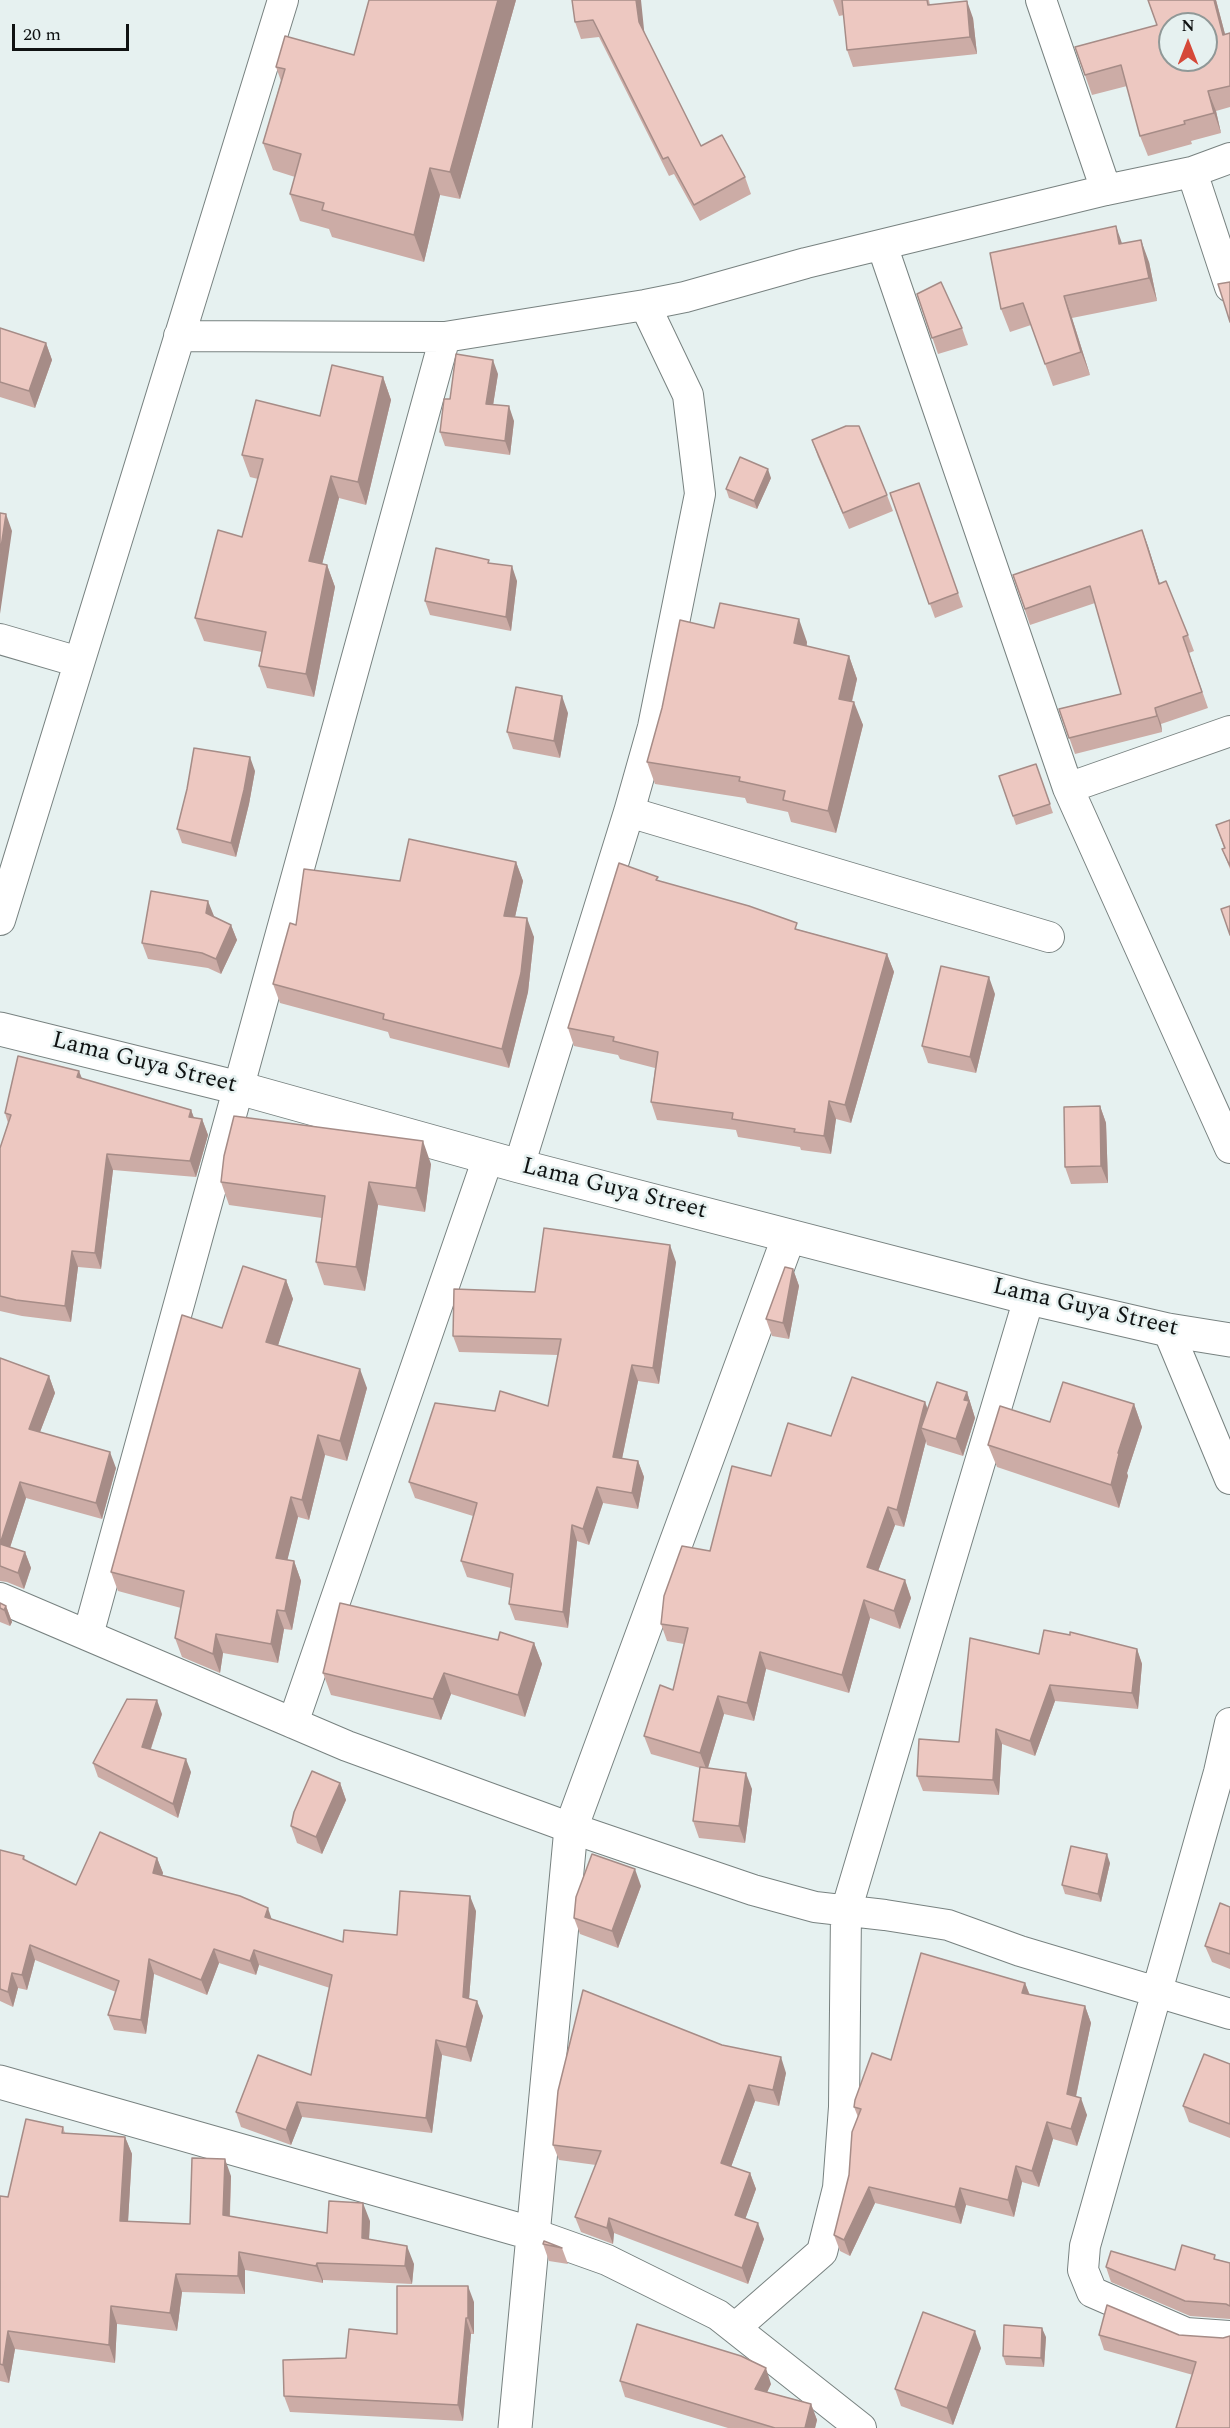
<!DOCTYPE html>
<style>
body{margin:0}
#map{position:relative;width:1230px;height:2428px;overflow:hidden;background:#e6f1f0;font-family:Spectral,serif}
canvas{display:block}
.north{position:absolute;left:1158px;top:12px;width:60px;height:60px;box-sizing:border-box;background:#e6f1f0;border:2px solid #909897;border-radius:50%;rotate:0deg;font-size:16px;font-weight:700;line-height:24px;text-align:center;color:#0f1212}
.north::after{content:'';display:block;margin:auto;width:21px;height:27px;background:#d54838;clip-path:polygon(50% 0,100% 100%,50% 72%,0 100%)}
.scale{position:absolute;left:12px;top:24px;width:117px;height:27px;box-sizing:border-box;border:3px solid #0f1212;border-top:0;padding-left:8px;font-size:18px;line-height:21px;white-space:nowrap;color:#0f1212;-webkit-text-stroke:4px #e6f1f0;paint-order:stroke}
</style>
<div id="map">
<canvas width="1230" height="2428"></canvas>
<div class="north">N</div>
<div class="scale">20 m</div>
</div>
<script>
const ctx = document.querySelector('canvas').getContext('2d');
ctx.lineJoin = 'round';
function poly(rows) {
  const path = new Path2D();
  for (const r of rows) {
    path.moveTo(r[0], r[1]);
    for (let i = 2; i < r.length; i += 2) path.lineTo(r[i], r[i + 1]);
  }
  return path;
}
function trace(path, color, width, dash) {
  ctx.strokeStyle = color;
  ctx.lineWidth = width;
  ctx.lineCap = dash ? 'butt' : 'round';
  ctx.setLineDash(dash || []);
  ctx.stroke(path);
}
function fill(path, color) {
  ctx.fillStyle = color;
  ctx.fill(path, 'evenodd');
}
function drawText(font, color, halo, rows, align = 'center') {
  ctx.font = font + ' Spectral,serif';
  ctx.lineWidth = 5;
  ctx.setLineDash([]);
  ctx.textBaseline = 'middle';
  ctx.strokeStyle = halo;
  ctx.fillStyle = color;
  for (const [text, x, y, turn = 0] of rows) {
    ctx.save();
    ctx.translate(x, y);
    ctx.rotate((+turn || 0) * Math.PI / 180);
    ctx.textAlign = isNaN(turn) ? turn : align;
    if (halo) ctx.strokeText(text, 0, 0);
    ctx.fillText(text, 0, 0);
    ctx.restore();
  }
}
const street = poly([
 [1041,0,1106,190],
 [1192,172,1230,287],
 [882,245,1068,788,1230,1148],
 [179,336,445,337,645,305,685,297,806,263,1106,190,1192,172,1230,158],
 [0,639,79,662],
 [1068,788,1230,731],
 [629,812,1049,937],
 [0,920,283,0],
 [519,1166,629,812,653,727,700,494,688,395,645,305],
 [1168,1330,1230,1479],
 [0,1598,347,1746,571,1828,753,1890,815,1907,885,1915,948,1925,1020,1951,1230,2014],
 [88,1635,445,337],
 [293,1723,488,1158],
 [1230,1723,1219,1772,1085,2246,1083,2270,1092,2292,1186,2333,1230,2336],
 [534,2234,607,2260,718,2315,861,2428],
 [735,2328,822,2252,838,2188,844,2107,846,1911,1029,1298]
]);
const secondary = poly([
 [0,1029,239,1088,519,1166,1029,1298,1168,1330,1230,1340],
 [0,2082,534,2234],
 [515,2428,571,1828,789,1236]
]);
const wall = poly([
 [516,0,460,199,440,195,424,262,332,237,329,229,300,221,290,194,295,177,273,170,263,143,281,81,276,67,354,55],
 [572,0,644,33,701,146,745,177,751,194,700,221,674,174,669,176,599,37,581,39,575,22],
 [833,0,929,0,930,5,973,18,977,54,853,67,847,50,844,15,839,16],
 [1148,0,1216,0,1225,34,1230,33,1230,107,1216,111,1221,133,1191,141,1192,144,1148,156,1140,136,1127,86,1092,95,1075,47,1157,25],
 [1122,244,1149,262,1157,301,1072,318,1090,375,1053,386,1031,325,1010,332,1001,309],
 [917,294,962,328,968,345,938,354],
 [0,328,46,343,52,360,35,408,0,397],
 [498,374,493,405,514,421,510,455,445,446,440,432,450,399],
 [383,377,391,400,366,505,339,498,322,564,327,565,335,587,314,697,267,688,259,666,262,652,204,641,195,618,242,537,258,479,250,477,242,455,320,416],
 [812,440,887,495,893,511,849,529,818,457],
 [771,478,757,509,729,498,726,489],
 [919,483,963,607,935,618,890,493],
 [1142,530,1160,584,1188,635,1194,651,1189,653,1208,708,1161,724,1162,732,1075,754,1059,709,1121,694,1095,603,1030,625,1013,575],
 [491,564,517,581,511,631,430,615,425,601],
 [714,628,807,642,807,646,849,656,857,679,852,702,863,725,836,833,791,822,788,812,747,803,745,798,655,784,647,762],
 [568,713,560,758,513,749,507,732],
 [1036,764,1053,813,1016,825,999,776],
 [255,771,249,804,236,857,182,843,177,829],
 [1230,820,1230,869,1222,849,1224,848,1216,825],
 [516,862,523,881,515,917,534,937,528,992,509,1068,390,1038,388,1032,280,1003,273,984,296,925,400,881],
 [659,881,800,930,887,954,894,972,851,1123,836,1119,831,1154,801,1150,800,1147,738,1137,736,1130,657,1120,651,1102,655,1068,620,1059,618,1055,574,1046,568,1028],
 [214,916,214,917,231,925,237,940,221,974,208,968,148,959,142,943],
 [995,994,976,1073,928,1063,922,1046],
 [82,1079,191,1110,194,1118,202,1119,208,1135,196,1177,113,1170,101,1269,78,1267,71,1322,22,1316,0,1311,0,1148,8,1123,5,1113],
 [1100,1106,1106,1123,1108,1183,1071,1184,1065,1167],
 [431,1164,425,1212,378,1205,365,1291,324,1285,316,1262,322,1218,229,1205,221,1182],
 [676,1262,659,1384,638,1381,622,1459,638,1461,644,1477,638,1509,603,1503,589,1545,577,1541,568,1628,515,1620,509,1604,511,1588,467,1577,461,1561,473,1516,415,1498,409,1482,495,1411,548,1406,558,1355,459,1352,453,1336,535,1292],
 [793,1269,799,1286,789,1339,772,1336,766,1319],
 [286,1280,293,1299,278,1345,367,1388,347,1461,325,1455,309,1520,298,1517,287,1560,294,1561,301,1581,292,1630,284,1629,278,1663,223,1653,220,1673,182,1657,175,1638,181,1608,118,1591,111,1572,222,1328],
 [0,1358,49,1376,55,1393,40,1432,116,1468,102,1519,26,1498,10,1547,25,1552,31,1568,24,1589,7,1582,0,1581],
 [967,1392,975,1418,963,1456,927,1445,926,1441,904,1527,895,1525,878,1571,905,1580,911,1598,900,1629,870,1618,849,1693,766,1669,754,1721,724,1714,708,1768,752,1789,745,1843,699,1838,693,1821,700,1768,651,1754,644,1736,673,1690,684,1644,667,1641,661,1624,710,1551,771,1476,831,1436,925,1402,928,1409],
 [1134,1404,1142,1427,1127,1473,1128,1476,1119,1508,997,1467,988,1445,1050,1422],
 [0,1603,6,1606,12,1622,10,1626,0,1622],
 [498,1640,534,1643,542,1664,525,1717,451,1694,441,1720,331,1695,323,1673],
 [1137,1649,1142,1664,1138,1709,1055,1701,1035,1756,1002,1744,999,1795,923,1791,917,1776,959,1742,1039,1654],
 [162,1714,151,1749,191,1772,178,1818,98,1777,93,1763],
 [340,1783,346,1800,322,1854,297,1843,291,1826],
 [0,1850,24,1856,25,1860,76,1885,157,1858,163,1873,162,1875,272,1919,343,1942,397,1935,476,1911,469,1999,483,2016,471,2062,442,2055,432,2133,302,2117,291,2145,241,2127,236,2112,311,2075,330,1988,259,1965,256,1975,219,1963,207,1995,154,1974,146,2034,114,2030,108,2015,116,1992,35,1960,27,1990,18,1988,13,2007,0,2001],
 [1110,1863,1101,1902,1065,1894,1062,1885],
 [641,1886,618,1948,580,1934,574,1918],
 [1230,1907,1230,1969,1212,1962,1205,1946],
 [1025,1983,1030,1995,1085,2006,1091,2023,1076,2097,1087,2115,1077,2146,1053,2139,1039,2187,1022,2182,1014,2217,966,2205,961,2224,875,2203,850,2256,840,2251,834,2235,849,2175,858,2117,854,2107,891,2060],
 [1230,2064,1230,2138,1189,2122,1183,2106],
 [786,2073,779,2106,755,2101,731,2167,750,2173,756,2189,745,2219,764,2239,748,2284,614,2233,613,2244,581,2232,575,2217,596,2165,559,2160,553,2145],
 [63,2127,65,2133,125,2137,132,2154,128,2221,190,2224,231,2176,230,2216,327,2233,370,2221,369,2240,414,2264,412,2284,323,2280,323,2283,245,2270,245,2294,182,2292,177,2331,117,2324,115,2363,15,2349,9,2383,0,2381,0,2196,8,2197],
 [543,2244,562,2248,568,2264,549,2261],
 [1217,2259,1230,2263,1230,2319,1190,2316,1111,2282,1106,2267,1175,2270],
 [474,2302,474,2334,471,2334,463,2421,290,2412,284,2396,346,2358,397,2334],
 [1099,2335,1179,2335,1223,2338,1193,2375,1104,2350],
 [1046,2337,1044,2367,1006,2365,1003,2356],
 [981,2348,953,2425,901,2406,895,2389],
 [620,2381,771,2384,767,2392,811,2404,817,2420,815,2428,728,2428,625,2397]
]);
const shadedWall = poly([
 [498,0,516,0,460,199,450,172],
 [636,0,641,0,645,39,639,22],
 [1214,0,1216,0,1230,53,1223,35],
 [967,1,973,18,977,54,970,37],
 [1208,91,1216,111,1221,133,1214,113],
 [430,168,440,195,424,262,414,235],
 [1116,226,1124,249,1119,244],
 [1141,240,1149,262,1157,301,1149,278],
 [1064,296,1072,318,1090,375,1081,352],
 [46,343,52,360,35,408,29,391],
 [493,360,498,374,491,418,486,404],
 [383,377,391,400,366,505,358,482],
 [509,406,514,421,510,455,505,441],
 [768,469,771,478,757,509,754,501],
 [331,476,339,498,317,584,309,561],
 [6,514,12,531,0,614,0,554],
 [1142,530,1148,546,1165,600,1159,584],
 [327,565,335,587,314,697,306,674],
 [512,566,517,581,511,631,506,617],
 [799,619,807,642,803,665,794,643],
 [849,656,857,679,847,721,839,699],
 [562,696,568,713,560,758,554,741],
 [854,702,863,725,836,833,828,811],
 [1155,708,1161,724,1162,732,1157,716],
 [250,757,255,771,249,804,236,857,231,843],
 [516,862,523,881,511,935,504,916],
 [208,901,214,916,212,929,206,913],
 [527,918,534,937,528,992,509,1068,502,1049],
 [231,925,237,940,221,974,216,959],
 [887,954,894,972,851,1123,845,1105],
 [989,977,995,994,976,1073,970,1057],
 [79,1071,85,1086,77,1077],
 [829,1101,836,1119,831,1154,824,1136],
 [1100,1106,1106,1123,1108,1183,1101,1166],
 [191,1110,197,1126,189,1117],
 [202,1119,208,1135,196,1177,190,1161],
 [423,1141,431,1164,425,1212,416,1188],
 [107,1154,113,1170,101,1269,95,1253],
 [369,1182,378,1205,365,1291,356,1267],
 [670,1245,676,1262,659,1384,653,1368],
 [72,1251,78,1267,71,1322,65,1306],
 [793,1269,799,1286,789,1339,783,1323],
 [286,1280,293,1299,273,1361,266,1342],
 [632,1365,638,1381,619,1473,613,1457],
 [360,1369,367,1388,347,1461,340,1441],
 [49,1376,55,1393,35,1445,29,1429],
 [967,1392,975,1418,963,1456,956,1439,964,1400],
 [925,1402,931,1420,921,1428,926,1441,904,1527,897,1510],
 [1134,1404,1142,1427,1127,1473,1128,1476,1119,1508,1111,1485,1118,1453],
 [318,1435,325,1455,309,1520,302,1500],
 [110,1452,116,1468,102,1519,96,1503],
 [638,1461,644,1477,638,1509,632,1493],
 [20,1482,26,1498,6,1560,0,1544],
 [597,1487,603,1503,589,1545,583,1529],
 [291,1497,298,1517,283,1578,276,1558],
 [888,1507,895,1525,873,1585,867,1567],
 [572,1525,577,1541,568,1628,563,1612],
 [25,1552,31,1568,24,1589,18,1573],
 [294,1561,301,1581,292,1630,285,1611],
 [905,1580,911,1598,900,1629,894,1611],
 [864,1600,870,1618,849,1693,842,1675],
 [6,1606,12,1622,10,1626,4,1610],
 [277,1610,284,1629,278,1663,271,1644],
 [216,1634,223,1653,220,1673,213,1654],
 [534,1643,542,1664,525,1717,518,1695],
 [1137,1649,1142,1664,1138,1709,1132,1693],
 [760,1652,766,1669,754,1721,747,1703],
 [444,1673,451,1694,441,1720,433,1699],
 [1050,1685,1055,1701,1035,1756,1030,1741],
 [718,1696,724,1714,707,1771,700,1753],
 [157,1700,162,1714,147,1760,142,1747],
 [996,1729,1002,1744,999,1795,993,1780],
 [186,1759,191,1772,178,1818,173,1804],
 [746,1773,752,1789,745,1843,739,1826],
 [340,1783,346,1800,322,1854,316,1837],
 [1107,1854,1110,1863,1101,1902,1098,1894],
 [157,1858,163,1873,159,1888,153,1873],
 [635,1869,641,1886,618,1948,612,1931],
 [470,1896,476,1911,468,2012,463,1997],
 [268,1908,273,1923,265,1917],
 [30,1945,35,1960,27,1990,22,1975],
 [214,1949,219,1963,207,1995,201,1980],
 [254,1950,259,1965,256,1975,250,1961],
 [149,1959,154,1974,146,2034,141,2020],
 [12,1973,18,1988,13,2007,8,1992],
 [1025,1983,1031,1999,1022,1993],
 [477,2001,483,2016,471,2062,466,2047],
 [1085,2006,1091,2023,1073,2110,1067,2094],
 [436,2040,442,2055,432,2133,426,2118],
 [781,2057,786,2073,779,2106,773,2090],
 [749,2085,755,2101,727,2178,721,2163],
 [1081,2098,1087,2115,1077,2146,1071,2129],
 [297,2102,302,2117,291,2145,286,2130],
 [1047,2122,1053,2139,1039,2187,1032,2171],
 [125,2137,132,2154,127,2239,120,2221],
 [225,2159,231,2176,229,2233,223,2215],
 [1016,2166,1022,2182,1014,2217,1008,2200],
 [750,2173,756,2189,741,2231,735,2215],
 [869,2187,875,2203,850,2256,844,2240],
 [960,2188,966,2205,961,2224,955,2207],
 [363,2203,370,2221,368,2256,362,2238],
 [609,2218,614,2233,613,2244,607,2228],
 [758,2223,764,2239,748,2284,742,2268],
 [407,2246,414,2264,412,2284,405,2266],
 [239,2252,245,2270,245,2294,238,2276],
 [317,2263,323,2280,323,2283,316,2266],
 [176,2274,182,2292,177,2331,170,2313],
 [468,2286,474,2302,474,2334,468,2318],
 [111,2306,117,2324,115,2363,109,2345],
 [466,2318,471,2334,463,2421,458,2405],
 [1042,2328,1046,2337,1044,2367,1041,2358],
 [8,2331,15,2349,9,2383,3,2365],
 [975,2331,981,2348,953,2425,947,2408],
 [766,2368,771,2384,761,2405,755,2389],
 [811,2404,817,2420,815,2428,805,2428]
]);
const building = poly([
 [369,0,498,0,450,172,430,168,414,235,322,210,324,203,290,194,301,154,263,143,285,69,276,67,285,36,354,55,369,0],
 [572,0,636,0,639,22,701,146,722,135,745,177,694,205,668,157,663,159,593,20,575,22,572,0],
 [842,0,927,0,928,5,967,1,970,37,847,50,842,0],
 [1148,0,1214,0,1223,35,1230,33,1230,86,1208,91,1214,113,1184,121,1185,124,1140,136,1121,65,1085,75,1075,47,1157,25,1148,0],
 [1170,24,1206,24,1206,60,1170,60,1170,24],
 [1116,226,1119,244,1141,240,1149,278,1064,296,1081,352,1045,364,1023,303,1001,309,990,253,1116,226],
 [941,282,962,328,932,338,917,294,941,282],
 [1230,282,1230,322,1218,284,1230,282],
 [0,328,46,343,29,391,0,382,0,328],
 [456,354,493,360,486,404,509,406,505,441,440,432,444,399,450,399,456,354],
 [332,365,383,377,358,482,331,476,309,561,327,565,306,674,259,666,266,632,195,618,218,530,242,537,263,459,242,455,256,400,320,416,332,365],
 [846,426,859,426,887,495,843,513,812,440,846,426],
 [740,457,768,469,754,501,726,489,740,457],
 [919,483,958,593,929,604,890,493,919,483],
 [0,513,6,514,0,554,0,513],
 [1142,530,1159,584,1166,581,1188,635,1183,637,1202,692,1155,708,1157,716,1069,738,1059,709,1121,694,1090,586,1025,609,1013,575,1142,530],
 [436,548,489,560,488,563,512,566,506,617,425,601,436,548],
 [720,603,799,619,794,643,849,656,839,699,854,702,828,811,783,800,785,791,739,781,740,777,647,762,662,708,680,620,714,628,720,603],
 [516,687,562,696,554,741,507,732,516,687],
 [194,748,250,757,244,790,231,843,177,829,187,789,194,748],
 [1036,764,1050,804,1013,816,999,776,1036,764],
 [1230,820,1230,866,1222,849,1225,848,1216,825,1230,820],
 [409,839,516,862,504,916,527,918,521,973,502,1049,383,1019,384,1014,273,984,290,923,296,925,304,869,400,881,409,839],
 [619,863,658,877,656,880,749,906,797,923,795,929,887,954,845,1105,829,1101,824,1136,794,1132,795,1129,732,1119,733,1113,651,1102,658,1052,613,1041,614,1037,568,1028,619,863],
 [151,891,208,901,206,913,231,925,216,959,202,953,142,943,151,891],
 [1230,906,1230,935,1221,909,1230,906],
 [941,966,989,977,970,1057,922,1046,941,966],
 [18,1056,79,1071,77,1077,191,1110,189,1117,202,1119,190,1161,107,1154,95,1253,72,1251,65,1306,16,1300,0,1296,0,1148,11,1115,5,1113,18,1056],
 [1100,1106,1101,1166,1065,1167,1064,1107,1100,1106],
 [234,1116,423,1141,416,1188,369,1182,356,1267,316,1262,325,1196,221,1182,224,1156,234,1116],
 [544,1228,670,1245,653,1368,632,1365,613,1457,638,1461,632,1493,597,1487,583,1529,572,1525,563,1612,509,1604,513,1574,461,1561,477,1503,409,1482,435,1403,495,1411,500,1391,548,1406,561,1339,453,1336,454,1289,535,1292,544,1228],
 [243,1266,286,1280,266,1342,360,1369,340,1441,318,1435,302,1500,291,1497,276,1558,294,1561,285,1611,277,1610,271,1644,216,1634,213,1654,175,1638,184,1591,111,1572,182,1315,222,1328,243,1266],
 [785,1267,793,1269,783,1323,766,1319,785,1267],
 [0,1358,49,1376,29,1429,110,1452,96,1503,20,1482,0,1544,25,1552,18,1573,0,1566,0,1358],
 [852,1377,925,1402,897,1510,888,1507,867,1567,905,1580,894,1611,864,1600,842,1675,760,1652,747,1703,718,1696,700,1753,644,1736,660,1685,673,1690,688,1628,661,1624,664,1596,682,1546,710,1551,732,1466,771,1476,788,1423,831,1436,852,1377],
 [937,1382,967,1392,964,1400,969,1401,956,1439,921,1428,937,1382],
 [1063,1382,1134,1404,1118,1453,1119,1454,1111,1485,988,1445,1000,1406,1050,1422,1063,1382],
 [0,1603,6,1606,4,1610,0,1608,0,1603],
 [340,1603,498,1640,500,1632,534,1643,518,1695,444,1673,433,1699,323,1673,340,1603],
 [1044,1630,1070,1635,1070,1632,1137,1649,1132,1693,1050,1685,1030,1741,996,1729,993,1780,917,1776,919,1739,959,1742,970,1638,1039,1654,1044,1630],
 [127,1699,157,1700,142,1747,186,1759,173,1804,93,1763,127,1699],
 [700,1767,746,1773,739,1826,693,1821,700,1767],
 [312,1771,340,1783,316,1837,291,1826,294,1812,312,1771],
 [100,1832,157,1858,153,1873,240,1896,268,1908,265,1917,343,1942,344,1930,397,1935,400,1891,470,1896,463,1997,477,2001,466,2047,436,2040,426,2118,297,2102,286,2130,236,2112,258,2055,311,2075,332,1975,254,1950,250,1961,214,1949,201,1980,149,1959,141,2020,108,2015,119,1981,30,1945,22,1975,12,1973,8,1992,0,1989,0,1850,24,1856,23,1859,76,1885,100,1832],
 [1071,1846,1107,1854,1098,1894,1062,1885,1071,1846],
 [592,1854,635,1869,612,1931,574,1918,576,1897,592,1854],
 [1220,1903,1230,1907,1230,1954,1205,1946,1220,1903],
 [921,1953,1025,1983,1022,1993,1085,2006,1067,2094,1081,2098,1071,2129,1047,2122,1032,2171,1016,2166,1008,2200,960,2188,955,2207,869,2187,844,2240,834,2235,849,2175,852,2132,861,2109,854,2107,855,2100,872,2053,891,2060,921,1953],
 [583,1990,722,2045,781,2057,773,2090,749,2085,721,2163,750,2173,735,2215,758,2223,742,2268,609,2218,607,2228,575,2217,601,2151,553,2145,558,2091,583,1990],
 [1204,2054,1230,2064,1230,2124,1183,2106,1204,2054],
 [26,2119,63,2127,62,2133,125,2137,120,2221,190,2224,192,2158,225,2159,223,2215,327,2233,329,2201,363,2203,362,2238,407,2246,405,2266,317,2263,316,2266,239,2252,238,2276,176,2274,170,2313,111,2306,109,2345,8,2331,3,2365,0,2364,0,2196,8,2197,26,2119],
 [544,2241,562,2248,543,2244,544,2241],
 [1182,2245,1215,2255,1214,2259,1230,2263,1230,2306,1226,2304,1185,2301,1106,2267,1111,2251,1175,2270,1182,2245],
 [397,2286,468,2286,468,2318,466,2318,458,2405,284,2396,283,2360,346,2358,349,2329,397,2334,397,2286],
 [1107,2305,1179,2335,1223,2338,1230,2336,1230,2428,1176,2428,1196,2362,1099,2335,1107,2305],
 [923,2312,975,2331,947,2408,895,2389,923,2312],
 [637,2324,741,2356,766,2368,755,2389,811,2404,805,2428,775,2428,620,2381,637,2324],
 [1004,2325,1042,2328,1041,2358,1003,2356,1004,2325]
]);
const streetNames = [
 ["Lama Guya Street",144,1064,14],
 ["Lama Guya Street",614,1190,14],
 ["Lama Guya Street",1085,1309,13]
];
trace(street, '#788280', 32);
trace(secondary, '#788280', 35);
trace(street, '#fff', 30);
trace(secondary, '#fff', 33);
fill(wall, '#ccaca6');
fill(shadedWall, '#a68c87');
fill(building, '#edc8c1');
trace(building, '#a68c87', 1.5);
drawText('24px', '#0f1212', '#e6f1f0', streetNames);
</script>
